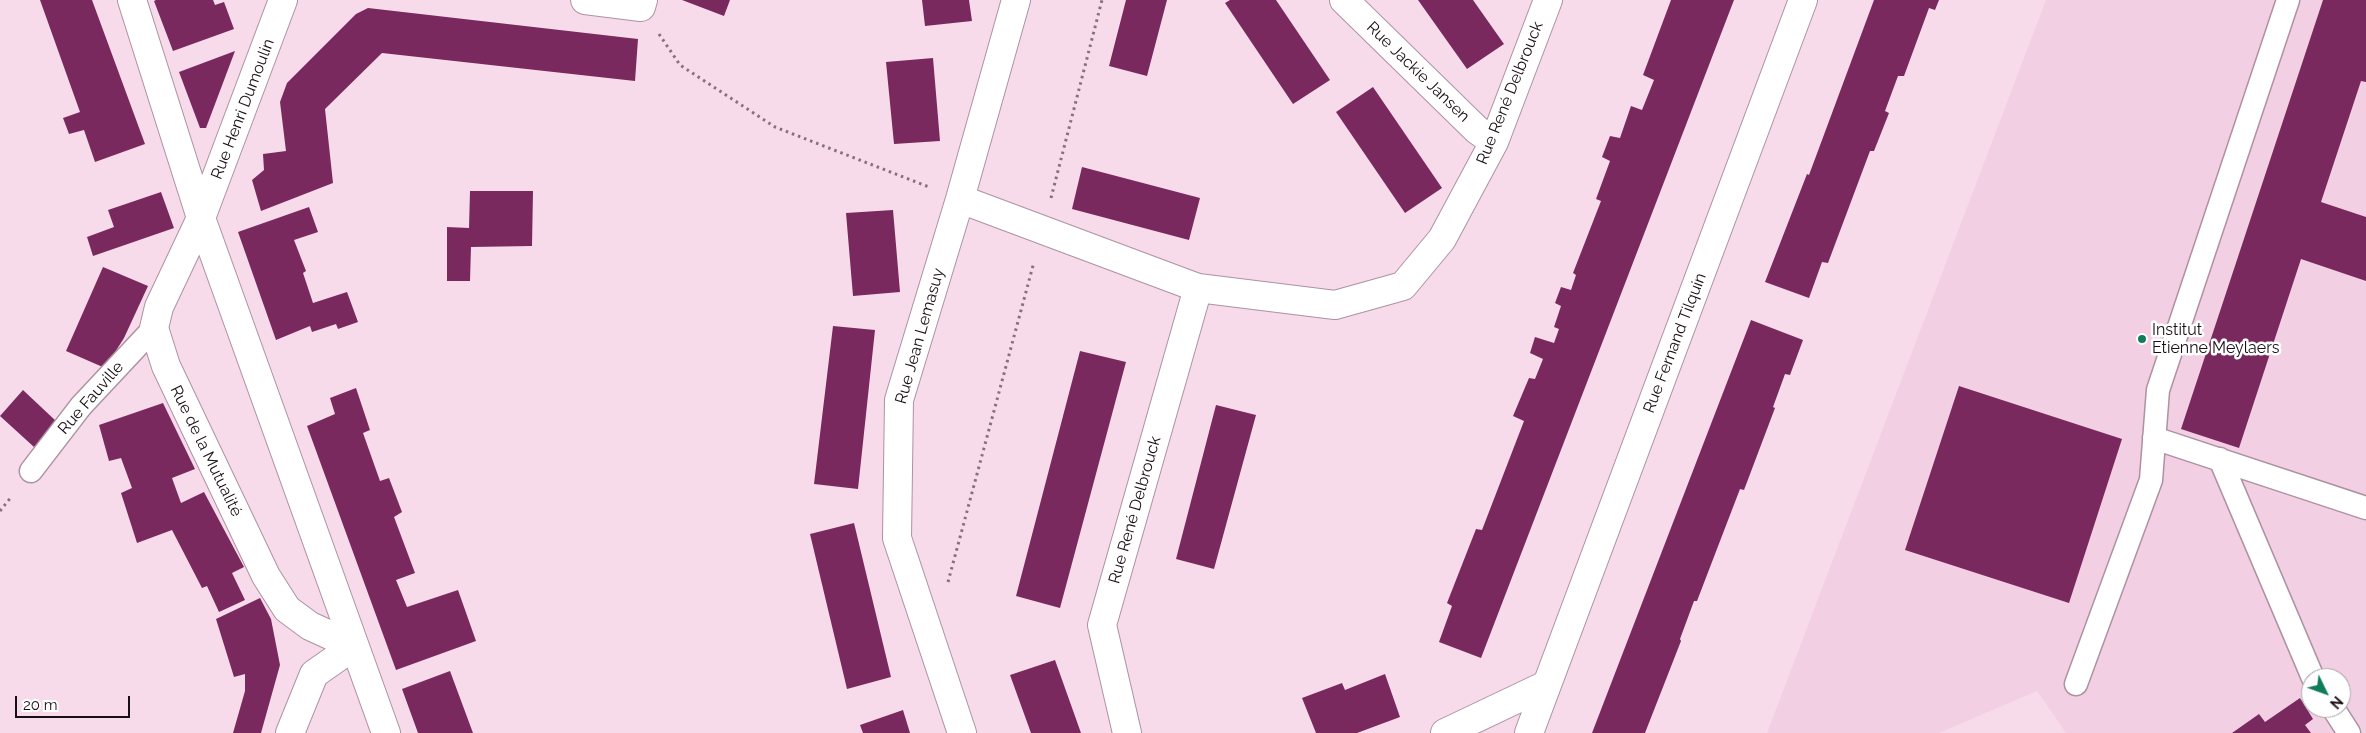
<!DOCTYPE html>
<meta charset="utf-8">
<style>
body{margin:0}
#map{position:relative;width:2366px;height:733px;overflow:hidden;background:#f7dbeb;font-family:Raleway,sans-serif}
canvas{display:block}
.north{position:absolute;left:2301px;top:668px;width:50px;height:50px;box-sizing:border-box;background:#fff;border:1px solid #a39fa1;border-radius:50%;rotate:132deg;font-size:14px;font-weight:700;line-height:20px;text-align:center;color:#180f14}
.north::after{content:'';display:block;margin:auto;width:18px;height:22px;background:#107d59;clip-path:polygon(50% 0,100% 100%,50% 72%,0 100%)}
.scale{position:absolute;left:15px;top:696px;width:115px;height:22px;box-sizing:border-box;border:2px solid #180f14;border-top:0;padding-left:6px;font-size:15px;line-height:18px;white-space:nowrap;color:#180f14;-webkit-text-stroke:4px #fff;paint-order:stroke}
</style>
<div id="map">
<canvas width="2366" height="733"></canvas>
<div class="north">N</div>
<div class="scale">20 m</div>
</div>
<script>
const ctx = document.querySelector('canvas').getContext('2d');
ctx.lineJoin = 'round';
function fill(path, color) {
  ctx.fillStyle = color;
  ctx.fill(path, 'evenodd');
}
function poly(rows) {
  const path = new Path2D();
  for (const r of rows) {
    path.moveTo(r[0], r[1]);
    for (let i = 2; i < r.length; i += 2) path.lineTo(r[i], r[i + 1]);
  }
  return path;
}
function trace(path, color, width, dash) {
  ctx.strokeStyle = color;
  ctx.lineWidth = width;
  ctx.lineCap = dash ? 'butt' : 'round';
  ctx.setLineDash(dash || []);
  ctx.stroke(path);
}
function drawText(font, color, halo, rows, align = 'center') {
  ctx.font = font + ' Raleway,sans-serif';
  ctx.lineWidth = 5;
  ctx.setLineDash([]);
  ctx.textBaseline = 'middle';
  ctx.strokeStyle = halo;
  ctx.fillStyle = color;
  for (const [text, x, y, turn = 0] of rows) {
    ctx.save();
    ctx.translate(x, y);
    ctx.rotate((+turn || 0) * Math.PI / 180);
    ctx.textAlign = isNaN(turn) ? turn : align;
    if (halo) ctx.strokeText(text, 0, 0);
    ctx.fillText(text, 0, 0);
    ctx.restore();
  }
}
const built = poly([
 [2046,0,2366,0,2366,733,2066,733,2037,691,1939,733,1767,733],
 [2311,678,2341,678,2341,708,2311,708]
]);
const building = poly([
 [40,0,92,0,145,144,95,162,84,130,69,134,63,118,80,112],
 [156,0,213,0,215,5,224,2,234,29,173,51,154,1],
 [682,0,730,0,724,16],
 [922,0,969,0,972,21,925,26],
 [1126,0,1167,0,1147,76,1109,66],
 [1230,0,1276,0,1330,80,1293,104,1225,3],
 [1418,0,1473,0,1504,44,1467,69],
 [1671,0,1734,0,1481,658,1439,642,1452,606,1447,603,1476,529,1482,530,1524,421,1513,416,1529,378,1535,379,1543,359,1530,353,1535,337,1554,343,1559,329,1554,327,1561,306,1555,303,1561,287,1571,290,1576,275,1573,273,1601,201,1596,199,1610,161,1602,157,1610,136,1620,138,1631,106,1642,110,1654,80,1643,75],
 [1874,0,1939,0,1935,10,1929,8,1904,76,1898,76,1885,111,1889,113,1874,151,1870,151,1828,263,1822,262,1809,298,1765,282,1807,174,1809,175],
 [2323,0,2366,0,2366,82,2361,81,2321,202,2366,217,2366,281,2301,259,2239,448,2181,429],
 [368,8,638,39,635,81,382,53,325,109,333,183,261,211,252,180,264,170,263,154,286,151,280,102,287,83,356,14],
 [235,51,206,128,200,128,179,72],
 [933,58,940,141,894,144,886,62],
 [1373,87,1442,188,1405,213,1336,112],
 [1082,167,1200,198,1189,240,1072,209],
 [470,191,533,191,532,246,471,247,470,281,447,281,447,227,469,228],
 [161,192,174,228,93,256,87,237,114,227,108,210],
 [309,207,318,232,294,240,306,271,303,273,313,303,347,292,358,322,338,329,336,324,312,332,310,326,276,340,238,232],
 [893,210,900,292,853,296,846,213],
 [103,267,148,286,124,338,105,368,66,351],
 [1751,320,1803,340,1790,375,1785,374,1773,407,1775,408,1744,490,1740,489,1697,601,1694,601,1680,639,1681,641,1645,733,1592,733],
 [833,326,875,330,858,489,814,484],
 [1080,351,1126,362,1060,608,1016,596],
 [1959,386,2122,439,2069,603,1905,550],
 [356,388,370,430,363,433,380,481,389,478,402,512,394,517,415,573,396,580,407,607,458,590,476,641,396,670,307,426,335,414,330,398],
 [23,390,57,422,34,447,0,416],
 [163,403,195,469,172,478,181,503,204,492,244,567,232,573,245,600,219,612,207,586,202,588,172,530,137,543,121,493,132,488,121,458,109,461,99,425],
 [1216,405,1256,415,1214,569,1176,559],
 [854,523,891,677,847,689,810,534],
 [260,598,271,619,280,665,261,733,233,733,245,691,245,674,234,677,216,619],
 [1055,660,1081,733,1031,733,1010,675],
 [450,671,473,733,418,733,402,689],
 [1385,674,1400,717,1357,733,1316,733,1302,698,1342,683,1345,690],
 [2300,698,2313,719,2305,725,2311,733,2232,733,2259,714,2265,722],
 [903,710,910,733,863,733,860,725]
]);
const path = poly([
 [659,34,680,65,775,127,929,187],
 [1051,198,1102,0],
 [0,511,12,496],
 [948,582,1034,262]
]);
const lane = poly([
 [2154,438,2366,508],
 [2220,459,2313,678],
 [31,471,81,406,154,328],
 [2076,684,2151,480,2158,390,2288,0],
 [2333,708,2349,733]
]);
const street = poly([
 [283,0,201,218,159,307,154,328,166,366,266,576,287,609,310,626,354,646],
 [585,0,641,7,643,0],
 [1344,0,1477,130,1494,142],
 [960,199,1198,288,1335,305,1403,286,1442,239,1494,142,1548,0],
 [290,733,314,674,354,646],
 [962,733,897,538,899,400,960,199,1016,0],
 [1127,733,1102,625,1198,288],
 [1445,733,1546,685],
 [1529,733,1803,0]
]);
const secondary = poly([
 [132,0,201,218,386,733]
]);
const markers = [
 [2142,339,5,"#107d59"]
];
const streetNames = [
 ["Rue Jackie Jansen",1418,72,44],
 ["Rue René Delbrouck",1510,93,-68],
 ["Rue Henri Dumoulin",243,109,-69],
 ["Rue Jean Lemasuy",920,336,-74],
 ["Rue Fernand Tilquin",1675,343,-69],
 ["Rue Fauville",91,398,-49],
 ["Rue de la Mutualité",206,451,64],
 ["Rue René Delbrouck",1135,510,-74]
];
const poiNames = [
 ["Institut",2152,330],
 ["Etienne Meylaers",2152,348]
];
fill(built, '#f3cfe3');
fill(building, '#7a295e');
trace(lane, '#ad92a1', 25);
trace(street, '#ad92a1', 30);
trace(secondary, '#ad92a1', 30);
trace(path, '#83717b', 3, [2.5, 4]);
trace(lane, '#fff', 22);
trace(street, '#fff', 28);
trace(secondary, '#fff', 28);
for (const [x, y, r, color] of markers) {
  const dot = new Path2D();
  dot.arc(x, y, r, 0, 2 * Math.PI);
  ctx.fillStyle = color;
  ctx.fill(dot);
  trace(dot, '#fff', 2);
}
drawText('16px', '#180f14', '#fff', streetNames);
drawText('16px', '#180f14', '#fff', poiNames, 'left');
</script>
